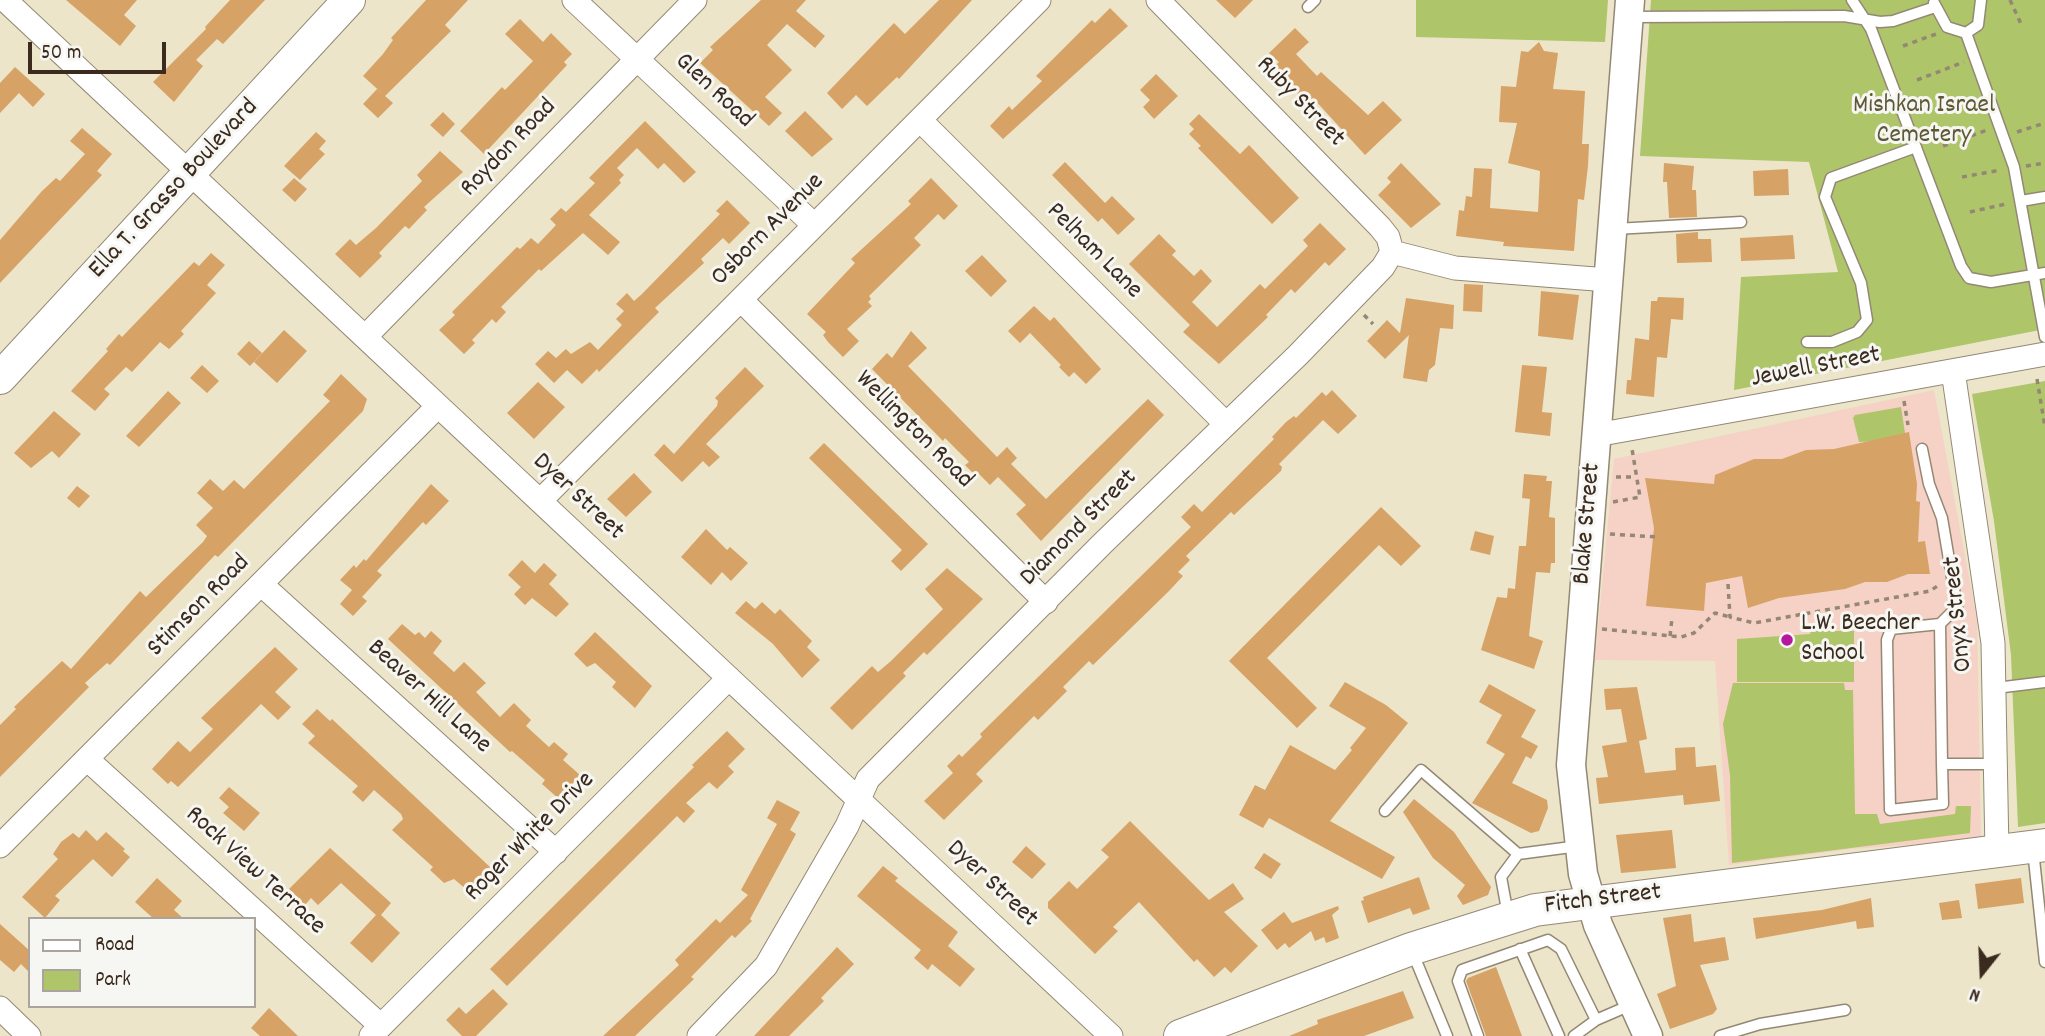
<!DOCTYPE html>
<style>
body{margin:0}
#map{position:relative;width:2045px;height:1036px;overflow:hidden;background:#ece5ca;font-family:Dekko,sans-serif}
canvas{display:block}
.legend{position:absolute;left:28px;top:917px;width:228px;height:91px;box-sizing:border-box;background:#f6f6f2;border:2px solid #aba49d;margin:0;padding:9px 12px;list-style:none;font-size:21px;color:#3b2a1e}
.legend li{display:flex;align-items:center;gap:14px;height:35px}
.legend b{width:35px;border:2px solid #aba49d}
.north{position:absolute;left:1947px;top:938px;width:70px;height:70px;-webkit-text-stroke:5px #f6f6f2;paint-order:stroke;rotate:198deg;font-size:19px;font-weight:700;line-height:28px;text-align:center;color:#3b2a1e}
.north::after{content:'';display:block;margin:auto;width:24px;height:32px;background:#3b2a1e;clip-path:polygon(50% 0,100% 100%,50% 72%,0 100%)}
.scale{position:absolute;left:28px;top:42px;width:138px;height:32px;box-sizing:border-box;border:4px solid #3b2a1e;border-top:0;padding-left:9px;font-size:21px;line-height:24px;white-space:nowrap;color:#3b2a1e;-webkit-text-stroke:5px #f6f6f2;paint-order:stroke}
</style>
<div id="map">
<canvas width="2045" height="1036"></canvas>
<ul class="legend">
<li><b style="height:9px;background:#fff"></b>Road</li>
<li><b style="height:19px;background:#aec56a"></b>Park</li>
</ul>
<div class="north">N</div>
<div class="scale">50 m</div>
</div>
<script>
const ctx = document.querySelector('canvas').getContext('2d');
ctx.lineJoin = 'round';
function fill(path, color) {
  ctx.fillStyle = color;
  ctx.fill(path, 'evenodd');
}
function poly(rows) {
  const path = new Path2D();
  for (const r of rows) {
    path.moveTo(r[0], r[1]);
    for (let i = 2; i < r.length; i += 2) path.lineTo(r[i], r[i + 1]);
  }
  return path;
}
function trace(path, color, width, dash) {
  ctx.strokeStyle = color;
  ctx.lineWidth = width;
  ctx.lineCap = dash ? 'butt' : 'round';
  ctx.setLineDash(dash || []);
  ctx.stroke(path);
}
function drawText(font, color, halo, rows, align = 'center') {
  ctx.font = font + ' Dekko,sans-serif';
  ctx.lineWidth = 6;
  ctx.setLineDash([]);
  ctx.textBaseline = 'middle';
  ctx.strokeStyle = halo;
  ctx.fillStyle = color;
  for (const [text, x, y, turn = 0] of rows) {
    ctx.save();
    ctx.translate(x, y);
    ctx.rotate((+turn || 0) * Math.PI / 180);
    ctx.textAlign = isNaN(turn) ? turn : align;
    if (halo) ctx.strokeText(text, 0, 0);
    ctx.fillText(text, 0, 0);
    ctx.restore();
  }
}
const built = poly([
 [1934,390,1977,620,1981,840,1851,849,1729,865,1715,661,1595,660,1614,459]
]);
const green = poly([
 [1416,0,1608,0,1605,42,1416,37],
 [1651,0,2045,0,2045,329,1734,390,1741,277,1838,272,1809,162,1640,156],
 [2045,381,2045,823,2018,827,2011,655,1994,521,1972,394],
 [1901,407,1905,433,1881,441,1859,442,1853,418,1855,415],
 [1811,631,1854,631,1854,682,1737,682,1737,639,1810,634],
 [1733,683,1844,683,1845,690,1853,690,1855,814,1877,814,1880,824,1955,814,1956,806,1971,806,1970,833,1732,863,1730,775,1723,724]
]);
const building = poly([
 [66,0,137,0,124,15,136,26,120,46],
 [230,0,265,0,223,44,217,39,196,60,203,66,174,102,153,82,206,29,205,27],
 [426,0,468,0,445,25,451,31,385,96,363,76,383,54,393,40,391,38],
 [761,0,806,0,796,11,825,36,815,48,787,24,767,45,792,70,765,97,782,113,769,126,700,63,713,50,710,47],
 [939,0,972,0,899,79,897,77,867,106,856,95,842,109,827,93,894,23,905,34],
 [1216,0,1253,0,1235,18],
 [1110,8,1128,26,1003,139,990,126,1009,106,1012,110,1042,81,1036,76,1092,20,1095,23],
 [520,19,543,42,551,33,572,54,564,62,567,65,484,154,460,131,502,87,505,90,533,61,505,34],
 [1295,28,1309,42,1296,54,1317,76,1321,72,1368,115,1383,101,1402,120,1365,155,1313,98,1307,103,1297,93,1299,90,1275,66,1279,62,1269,53],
 [1539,42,1544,51,1558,53,1553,89,1585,91,1582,144,1589,144,1588,166,1584,200,1578,199,1574,251,1503,246,1504,242,1456,236,1459,210,1464,211,1466,196,1472,197,1474,168,1492,169,1490,208,1538,212,1540,171,1508,163,1517,123,1499,122,1501,86,1516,87,1521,51,1528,52],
 [15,67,45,94,33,107,19,93,0,113,0,83],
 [1156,74,1178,96,1154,119,1143,107,1150,100,1140,90],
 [377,89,393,103,378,118,363,104],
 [805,111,833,139,812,157,785,131],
 [443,112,455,124,443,137,430,125],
 [1199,114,1240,154,1249,145,1299,198,1272,224,1198,148,1201,146,1189,134,1194,129,1189,124],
 [645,121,696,172,684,183,664,163,658,169,637,148,617,168,624,175,619,180,621,183,589,215,620,242,608,255,583,233,541,271,539,269,501,307,506,312,496,323,492,319,472,340,475,343,464,354,439,330,455,315,452,312,517,247,520,249,531,238,538,244,556,225,550,219,561,208,566,212,595,183,589,178],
 [82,128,112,154,97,171,102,175,0,283,0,240,42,191,56,178,60,181,85,154,70,141],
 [316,132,326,141,319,149,325,154,300,180,284,166],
 [440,151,463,172,424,207,427,210,409,229,405,226,379,253,382,256,360,278,335,254,350,239,356,245,376,228,422,181,417,175],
 [1065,162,1105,203,1112,196,1135,219,1118,235,1102,218,1098,222,1052,175],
 [1401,163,1441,204,1411,228,1378,195,1391,182,1387,178],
 [1664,163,1694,166,1692,190,1696,190,1697,217,1669,218,1667,182,1663,182],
 [1788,169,1789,195,1754,196,1753,171],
 [294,178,307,189,295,202,282,190],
 [931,178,958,206,944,220,938,214,914,238,921,245,869,296,871,299,868,302,872,306,847,329,859,341,843,357,828,342,823,335,826,332,807,314,855,263,851,259,911,204,908,201],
 [727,200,750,223,729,244,723,238,701,259,704,263,655,308,659,312,599,372,597,369,582,384,567,370,554,383,535,364,548,351,556,358,566,349,571,354,590,342,598,350,622,325,616,319,624,311,616,304,627,293,634,301,642,294,720,214,716,211],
 [1320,223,1346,249,1329,266,1325,262,1295,293,1291,289,1266,315,1268,317,1219,364,1183,332,1190,325,1129,264,1159,234,1176,251,1172,255,1194,276,1201,269,1212,281,1192,302,1217,327,1260,284,1265,289,1308,246,1303,240],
 [1698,232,1698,239,1711,239,1712,262,1677,263,1676,234],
 [1793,235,1795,259,1741,261,1740,238],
 [211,253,225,265,207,285,216,293,181,331,184,334,169,349,160,342,132,372,126,367,104,389,110,394,95,411,71,391,108,351,106,349,119,334,122,337,194,262,199,266],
 [982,255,1007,281,991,297,965,271],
 [1464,284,1483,285,1482,312,1463,311],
 [1541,291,1579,295,1573,340,1538,336],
 [1658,297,1684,298,1683,320,1671,319,1667,358,1657,357,1654,397,1626,394,1627,380,1631,380,1635,338,1649,340,1651,301,1657,301],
 [1406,298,1454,305,1453,329,1440,328,1435,365,1429,370,1427,382,1403,378,1409,335,1385,359,1367,341,1387,320,1400,333],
 [1034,306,1050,321,1054,317,1101,369,1086,384,1074,372,1069,377,1059,367,1061,365,1030,333,1020,343,1008,331],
 [284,330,307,351,277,383,254,362],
 [911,331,927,348,908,366,997,457,1007,447,1017,458,1011,464,1046,499,1148,399,1164,415,1041,541,1016,514,1026,505,998,477,990,485,978,473,975,475,965,465,969,462,945,438,943,441,872,369,887,353,892,358],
 [249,341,262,353,250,366,237,354],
 [202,365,219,381,207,393,190,378],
 [1522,365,1547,367,1542,412,1552,413,1550,436,1515,432],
 [745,367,764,386,706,444,720,457,709,467,703,461,682,482,654,455,664,444,674,454,717,406,718,401,715,398],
 [341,374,367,399,363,411,218,557,215,555,110,665,107,663,85,683,89,687,0,777,0,725,16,709,14,707,62,661,71,669,140,591,146,597,203,542,207,536,196,525,213,508,197,493,210,479,223,491,234,480,244,489,330,401,323,395],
 [538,382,565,407,534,439,507,413],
 [1332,390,1357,416,1338,434,1323,420,1279,464,1282,467,1281,471,1234,515,1231,512,1186,556,1190,560,1178,572,1183,576,1168,592,1093,665,1089,661,1063,687,1067,691,1038,720,1034,716,976,774,983,781,944,820,924,801,953,773,947,766,959,754,962,757,982,737,980,734,1191,527,1181,517,1194,504,1202,512,1274,439,1272,437,1286,422,1294,416,1296,418,1322,392,1326,396],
 [168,391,181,403,139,447,126,436],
 [54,411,81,434,59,458,52,451,31,468,14,453],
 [1909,432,1917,484,1916,501,1920,502,1918,542,1925,541,1930,574,1908,574,1887,582,1865,582,1845,589,1779,598,1748,608,1742,576,1706,583,1704,611,1646,606,1654,528,1645,478,1714,484,1715,475,1754,459,1782,459,1806,450,1834,449],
 [824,443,928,544,901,571,891,561,902,550,809,458],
 [634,473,652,492,626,517,607,499],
 [1524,474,1547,476,1546,481,1552,481,1549,517,1555,518,1555,563,1551,563,1550,573,1536,572,1529,636,1543,641,1534,669,1481,650,1497,597,1507,598,1508,588,1515,589,1519,546,1526,546,1530,499,1522,498],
 [431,484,449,501,426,525,423,522,377,571,382,575,362,597,367,601,353,616,340,604,352,590,340,580,354,565,356,568,364,559,366,561],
 [77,486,90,496,79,508,67,498],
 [1381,507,1421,546,1401,566,1379,545,1267,658,1317,708,1297,728,1229,661],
 [706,529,727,550,730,547,748,563,731,581,722,572,711,585,681,557],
 [1475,531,1494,536,1490,555,1470,550],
 [522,560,535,573,544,563,557,575,549,584,569,604,556,617,532,598,525,605,514,594,521,587,508,575],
 [947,568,983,599,927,655,924,652,903,673,906,676,852,730,830,708,872,666,878,672,891,661,943,609,925,589],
 [746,601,755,609,762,602,775,614,780,609,812,641,807,647,820,660,802,678,773,644,735,613],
 [402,624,415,635,419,632,425,638,431,631,442,641,433,653,454,672,464,662,486,683,476,692,500,717,514,703,531,720,526,726,549,747,554,742,568,754,563,760,580,775,559,799,542,784,545,780,512,751,510,752,388,639],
 [595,632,652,686,635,708,612,687,616,682,595,663,587,667,574,654],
 [275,647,298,669,275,692,291,707,278,720,261,704,178,787,171,781,168,784,152,769,178,741,190,752,213,729,201,718],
 [1345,682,1386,705,1408,723,1330,821,1395,857,1382,879,1269,818,1263,828,1239,815,1255,785,1265,790,1290,745,1335,770,1352,750,1350,748,1366,728,1329,706],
 [1489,684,1536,710,1521,737,1538,746,1531,759,1526,756,1512,783,1547,800,1548,808,1539,831,1531,833,1472,803,1505,754,1486,743,1502,715,1479,702],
 [1637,687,1647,739,1639,741,1645,773,1676,770,1675,748,1695,747,1696,767,1716,765,1720,801,1684,805,1683,795,1599,804,1596,778,1608,777,1602,746,1627,742,1621,709,1606,710,1604,689],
 [317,709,330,721,332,719,490,867,468,891,454,879,444,883,430,870,433,867,392,830,403,819,401,814,374,790,363,802,352,792,358,786,308,743,315,736,302,724],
 [727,731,745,749,728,766,734,772,717,789,709,782,686,803,695,811,684,823,677,816,507,986,490,969,694,767,692,765],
 [229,787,260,813,244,831,223,813,229,807,219,798],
 [1414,799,1454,832,1491,887,1488,895,1463,905,1457,896,1465,885,1433,858,1403,812],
 [777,800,800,812,790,830,796,834,750,919,752,921,735,938,732,935,691,977,694,979,635,1036,603,1036,679,965,675,960,716,919,720,923,748,895,741,890,777,824,767,818],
 [1130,821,1209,900,1233,883,1244,899,1224,912,1258,946,1231,973,1225,967,1214,977,1197,959,1194,962,1139,902,1113,927,1118,931,1095,954,1048,908,1048,902,1069,881,1077,889,1109,857,1101,850],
 [86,830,97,841,106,832,125,849,123,851,130,857,112,877,93,859,55,896,60,900,45,918,22,897,58,859,53,854,61,842,73,833,79,838],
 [1672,830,1676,868,1621,873,1616,835],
 [1026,846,1046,864,1032,879,1012,862],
 [330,848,391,903,381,915,400,933,372,963,350,943,376,915,341,883,318,905,311,898,305,905,289,889],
 [1264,853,1281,864,1271,879,1254,868],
 [883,866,898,878,895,881,958,932,948,946,975,969,960,987,932,964,928,970,914,958,921,950,857,896],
 [1419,877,1430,909,1413,915,1410,908,1368,923,1361,901,1364,900,1363,897],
 [157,878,182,901,174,910,184,919,154,919,135,902],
 [2021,878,2024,903,1978,909,1975,884],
 [1871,898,1874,927,1857,929,1856,921,1756,939,1753,918,1822,910],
 [1959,900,1962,918,1942,920,1939,903],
 [1338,906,1339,909,1332,915,1339,938,1326,943,1324,937,1315,941,1311,931,1289,948,1285,943,1277,950,1261,930,1284,912,1292,923],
 [1691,914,1694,942,1725,937,1729,960,1700,965,1717,1009,1713,1014,1670,1029,1657,994,1676,986,1663,918],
 [0,924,30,951,30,973,21,964,14,972,0,960],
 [837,947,854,964,821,998,824,1001,789,1036,754,1036],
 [1496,967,1522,1036,1486,1036,1466,981,1468,978],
 [493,989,508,1004,476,1036,462,1036,446,1020,459,1007,466,1014],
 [1403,991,1414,1018,1364,1036,1289,1036,1318,1024,1317,1020],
 [269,1008,298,1036,260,1036,251,1028]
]);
const path = poly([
 [2010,0,2022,26],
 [1903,46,1936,34],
 [1917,80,1964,62],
 [1939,111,1976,96],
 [2017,132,2045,123],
 [1943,146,1987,130],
 [2026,166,2045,163],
 [1962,177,2001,170],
 [1970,212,2006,204],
 [1364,315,1373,324],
 [2037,379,2045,427],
 [1904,401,1908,425],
 [1616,477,1636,477],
 [1613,502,1640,497,1632,449],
 [1610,534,1657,537],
 [1728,584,1730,617,1754,623,1930,591,1939,585],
 [1602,629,1681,637,1694,633,1715,613,1730,617],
 [1670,636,1672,618]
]);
const service = poly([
 [1852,0,1871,29,1961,266,1969,278,1991,282,2045,273],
 [1934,3,1947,27,1966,33,1978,25,1981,0],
 [1308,7,1315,0],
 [1629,17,1844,16,1880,22,1893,21,1935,7],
 [1966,33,2014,167,2045,337],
 [2021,201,2045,197],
 [1615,229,1741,222],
 [1807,342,1832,342,1857,332,1867,320,1861,283,1825,197,1831,178,1916,147],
 [1922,449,1929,484,1942,518,1957,607,1940,624],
 [1996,688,2045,682],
 [1942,764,1940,624,1891,629,1887,640,1890,810,1943,804,1942,764,1997,764],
 [1385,811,1421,770,1518,854,1501,877,1508,915],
 [2033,850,2045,962],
 [1518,854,1579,846],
 [1520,949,1559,1036],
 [1412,951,1447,1036],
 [1478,1036,1458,981,1462,970,1548,940,1561,949,1596,1020],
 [1574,1036,1596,1020,1633,1004],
 [1720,1036,1760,1024,1845,1010]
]);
const minor = poly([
 [5,0,1111,1036],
 [574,0,814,225],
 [1158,0,1380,227,1388,237,1392,252],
 [920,120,1226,424],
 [1392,252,1455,268,1608,280],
 [741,300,1046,602],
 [365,337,695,0],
 [1953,371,1993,643,1997,852],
 [1596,435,2045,354],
 [540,501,1039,0],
 [262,585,556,852],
 [88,760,381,1026],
 [0,846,438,406],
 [0,1008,29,1036],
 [371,1036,729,678],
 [699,1036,766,966,847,826,868,779,1103,543,1298,355,1383,267,1392,252]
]);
const tertiary = poly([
 [1630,0,1571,765,1583,874,1598,925,1648,1036]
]);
const secondary = poly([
 [0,378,349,0],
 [1180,1036,1411,949,1535,910,2045,845]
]);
const markers = [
 [1787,640,7,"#b5179e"]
];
const streetNames = [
 ["Glen Road",713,92,43],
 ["Ruby Street",1299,103,46],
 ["Roydon Road",510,149,-46],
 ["Ella T. Grasso Boulevard",175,190,-47],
 ["Osborn Avenue",769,231,-45],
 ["Pelham Lane",1093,252,45],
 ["Jewell Street",1816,369,-11],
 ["Wellington Road",913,431,45],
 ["Dyer Street",577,498,43],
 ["Blake Street",1589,524,-85],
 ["Diamond Street",1080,529,-45],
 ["Stimson Road",200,607,-45],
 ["Onyx Street",1960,614,-96],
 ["Beaver Hill Lane",428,698,42],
 ["Roger White Drive",531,838,-45],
 ["Rock View Terrace",254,872,42],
 ["Dyer Street",991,885,43],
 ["Fitch Street",1603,901,-7]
];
const parkNames = [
 ["Mishkan Israel",1924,107],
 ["Cemetery",1924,137]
];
const poiNames = [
 ["L.W. Beecher",1801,625],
 ["School",1801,655]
];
fill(built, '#f6d1c5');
fill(green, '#aec56a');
fill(building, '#d6a266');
trace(service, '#948874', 13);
trace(minor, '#948874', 25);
trace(tertiary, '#948874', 31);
trace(secondary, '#948874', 34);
trace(path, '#948874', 3.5, [5, 5]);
trace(service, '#fff', 10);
trace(minor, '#fff', 23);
trace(tertiary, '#fff', 28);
trace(secondary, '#fff', 32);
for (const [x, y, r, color] of markers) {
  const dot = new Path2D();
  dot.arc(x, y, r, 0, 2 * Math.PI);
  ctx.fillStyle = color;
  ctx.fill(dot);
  trace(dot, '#f6f6f2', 2.5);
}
drawText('26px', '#3b2a1e', '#f6f6f2', streetNames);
drawText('26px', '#5e5835', '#f6f6f2', parkNames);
drawText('26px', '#3b2a1e', '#f6f6f2', poiNames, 'left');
</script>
